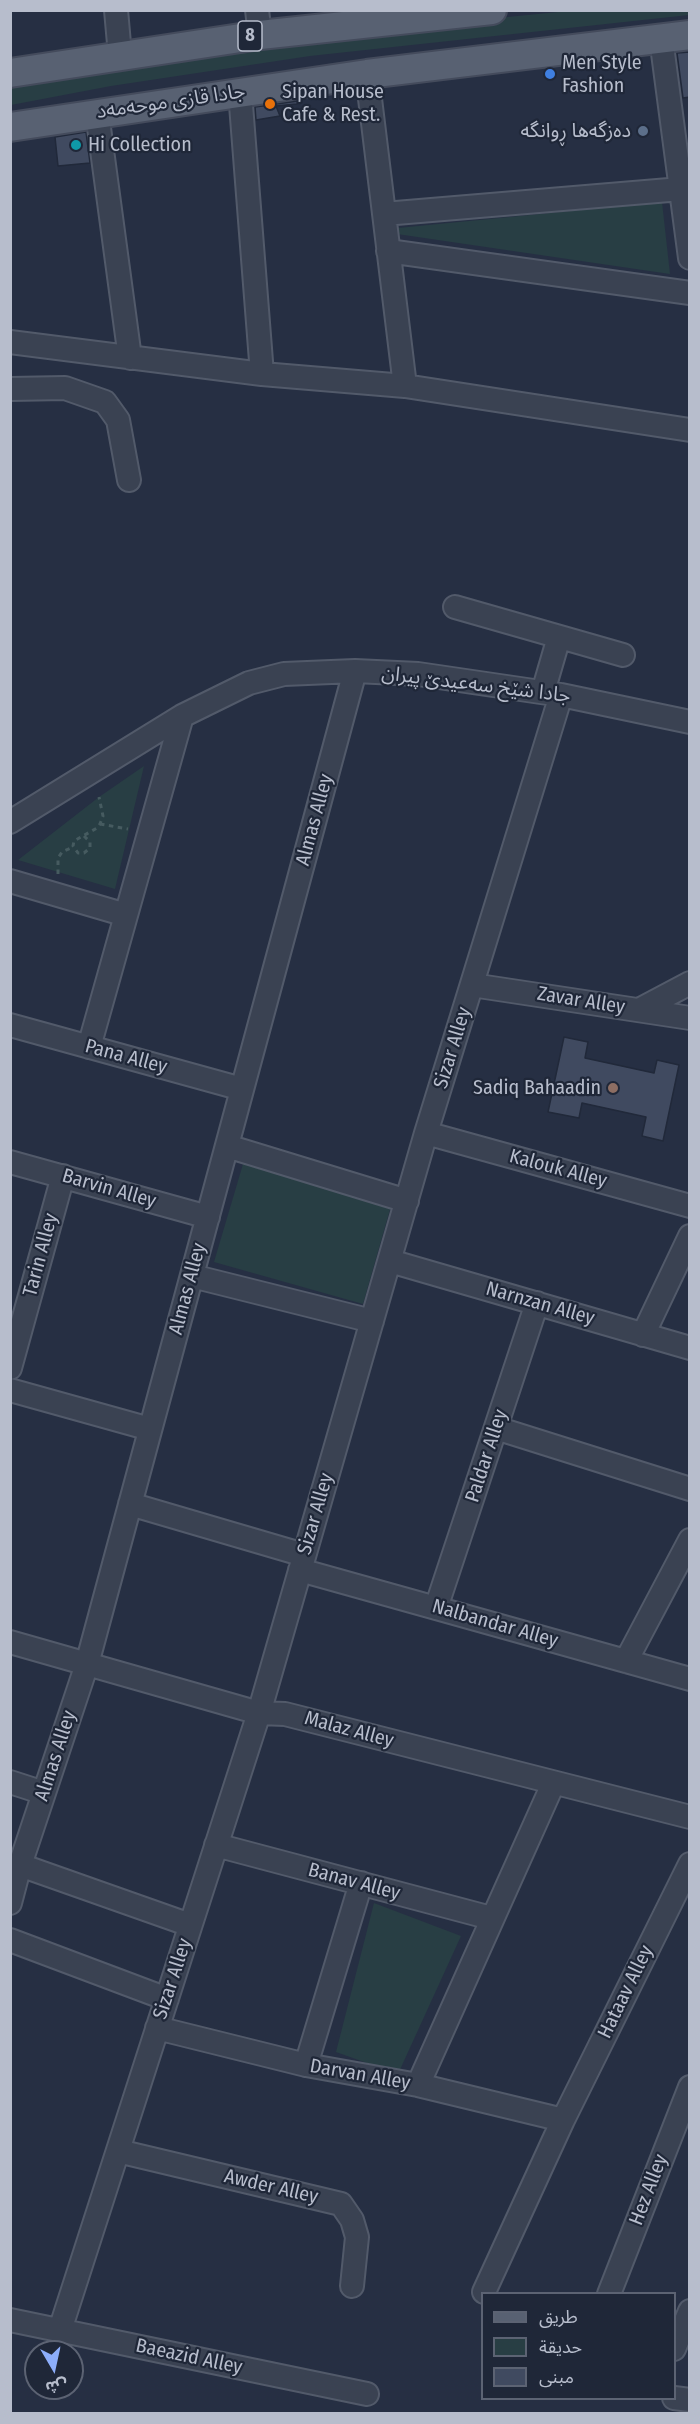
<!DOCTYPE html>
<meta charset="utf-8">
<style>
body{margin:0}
#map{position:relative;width:700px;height:2424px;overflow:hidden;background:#262f43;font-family:"Fira Sans Condensed","Noto Sans Arabic",sans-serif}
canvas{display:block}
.frame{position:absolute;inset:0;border:12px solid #b7bdcc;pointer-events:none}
.legend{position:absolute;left:481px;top:2292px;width:195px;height:108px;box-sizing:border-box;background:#1f2738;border:2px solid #5c6373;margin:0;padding:8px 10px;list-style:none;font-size:18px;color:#b7bdcc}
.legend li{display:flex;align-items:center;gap:12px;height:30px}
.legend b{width:30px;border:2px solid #5c6373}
.north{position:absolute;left:24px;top:2340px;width:60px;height:60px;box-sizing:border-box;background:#1f2738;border:2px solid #5c6373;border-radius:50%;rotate:171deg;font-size:16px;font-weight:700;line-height:24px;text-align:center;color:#b7bdcc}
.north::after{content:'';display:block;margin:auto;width:21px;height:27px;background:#8daefb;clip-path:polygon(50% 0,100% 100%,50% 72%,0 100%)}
</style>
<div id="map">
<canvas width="700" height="2424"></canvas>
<div class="frame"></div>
<ul class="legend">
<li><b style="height:8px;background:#586172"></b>طريق</li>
<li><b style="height:16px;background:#283e44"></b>حديقة</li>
<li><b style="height:16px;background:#404a60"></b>مبنى</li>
</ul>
<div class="north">ش</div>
</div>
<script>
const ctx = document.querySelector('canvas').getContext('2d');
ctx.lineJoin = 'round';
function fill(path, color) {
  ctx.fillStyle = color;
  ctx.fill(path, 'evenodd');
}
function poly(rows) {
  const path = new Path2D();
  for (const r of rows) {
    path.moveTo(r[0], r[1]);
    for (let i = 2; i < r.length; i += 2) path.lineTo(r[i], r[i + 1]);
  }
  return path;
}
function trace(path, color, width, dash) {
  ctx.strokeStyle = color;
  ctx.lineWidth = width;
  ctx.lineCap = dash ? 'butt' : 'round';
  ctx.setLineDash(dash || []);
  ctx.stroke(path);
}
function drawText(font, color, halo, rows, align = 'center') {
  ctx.font = font + ' "Fira Sans Condensed","Noto Sans Arabic",sans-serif';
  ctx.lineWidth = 4.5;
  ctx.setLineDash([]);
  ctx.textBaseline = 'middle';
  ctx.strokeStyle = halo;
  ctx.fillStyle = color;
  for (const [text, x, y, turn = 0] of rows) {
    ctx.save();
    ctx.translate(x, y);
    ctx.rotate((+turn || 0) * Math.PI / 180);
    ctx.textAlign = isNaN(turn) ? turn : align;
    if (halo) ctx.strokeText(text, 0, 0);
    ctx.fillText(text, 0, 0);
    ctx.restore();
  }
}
const green = poly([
 [568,11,689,11,689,15,310,56,111,86,11,105,11,85,407,27],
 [662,202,670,274,397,234,398,228],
 [144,766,115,889,18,860,99,797],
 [243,1164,391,1206,363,1304,214,1262],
 [374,1903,461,1936,398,2074,336,2052]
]);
const building = poly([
 [690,52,690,97,683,98,677,53,690,52],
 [298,101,297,104,276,106,280,116,256,120,255,107,298,101],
 [86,132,90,163,58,166,55,137,86,132],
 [564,1037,588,1042,585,1058,654,1073,657,1060,679,1065,663,1141,642,1136,646,1117,582,1103,579,1118,548,1112,564,1037]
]);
const path = poly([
 [100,824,128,829],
 [84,836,90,842,90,848,84,853,78,853,73,846,74,841,97,828,100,824,103,816,99,797],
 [58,874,58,858,62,852,73,847]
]);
const minor = poly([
 [116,10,120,55],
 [257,10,260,35],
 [661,38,690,258],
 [367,74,405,386],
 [240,92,262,374],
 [97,113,130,358],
 [384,214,681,189],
 [388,251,690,293],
 [10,342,262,374,405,386,690,430],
 [10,389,65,388,105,402,118,420,129,480],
 [455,607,623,655],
 [543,692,559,637],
 [10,822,182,716,249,683,284,674,355,671,418,674,561,695,690,722],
 [10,881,126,915],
 [472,985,690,1018],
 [639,1010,690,983],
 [10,1025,242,1089],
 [89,1047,182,716],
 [426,1133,690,1206],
 [227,1146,407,1201],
 [10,1162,208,1217],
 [390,1261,690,1348],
 [192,1276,372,1321],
 [643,1335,690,1236],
 [10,1368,63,1176],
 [10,1390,150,1429],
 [496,1428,690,1489],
 [130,1504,304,1555],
 [300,1570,690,1679],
 [436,1608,537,1303],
 [10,1642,259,1713,285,1714,690,1817],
 [626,1661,690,1540],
 [10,1782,44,1793],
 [216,1845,491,1918],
 [20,1865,190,1925],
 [10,1903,20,1865,87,1664,355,671],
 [10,1940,167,1999],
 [157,2028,306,2065,418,2085,563,2120],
 [306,2065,361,1883],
 [418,2085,553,1784],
 [118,2151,341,2204,352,2220,357,2237,352,2286],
 [484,2292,563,2120,690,1864],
 [609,2294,690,2087],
 [10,2320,367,2394],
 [60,2330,259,1713,426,1133,561,695],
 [674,2349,690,2311],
 [674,2398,690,2400]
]);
const major = poly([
 [10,73,260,35,492,10],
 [10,127,367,74,690,35]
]);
const markers = [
 [550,74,6,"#3f7fe0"],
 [270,104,6,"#e8710a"],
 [643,131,6,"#5c6f8a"],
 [76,145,6,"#0f9aa8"],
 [613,1088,6,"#8d6e63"]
];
const shields = [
 [250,36,24]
];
const shieldNames = [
 ["8",250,36]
];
const poiNames = [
 ["Men Style",562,63],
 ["Fashion",562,86],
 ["Sipan House",282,92],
 ["Cafe & Rest.",282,115],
 ["دەزگەها ڕوانگە",631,131,"right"],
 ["Hi Collection",88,145],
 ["Sadiq Bahaadin",601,1088,"right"]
];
const streetNames = [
 ["جادا قازی موحەمەد",171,102,-8],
 ["جادا شێخ سەعیدێ پیران",476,685,7],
 ["Almas Alley",315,820,-75],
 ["Zavar Alley",581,1001,9],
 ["Sizar Alley",453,1048,-73],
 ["Pana Alley",126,1057,15],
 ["Kalouk Alley",558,1169,15],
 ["Barvin Alley",109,1189,16],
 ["Tarin Alley",41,1255,-75],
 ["Almas Alley",188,1289,-75],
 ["Narnzan Alley",540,1304,16],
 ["Paldar Alley",487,1456,-72],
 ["Sizar Alley",316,1514,-74],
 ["Nalbandar Alley",495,1624,16],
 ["Malaz Alley",349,1730,15],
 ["Almas Alley",56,1756,-72],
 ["Banav Alley",354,1882,15],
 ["Sizar Alley",173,1979,-72],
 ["Hataav Alley",626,1992,-64],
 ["Darvan Alley",360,2075,10],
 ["Awder Alley",271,2187,13],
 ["Hez Alley",649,2190,-69],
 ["Baeazid Alley",189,2357,12]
];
fill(green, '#283e44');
fill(building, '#404a60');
trace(building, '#21293a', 1.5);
trace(minor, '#525a6a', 26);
trace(major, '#444b5c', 32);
trace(path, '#465b60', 3, [4.5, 4.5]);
trace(minor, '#3a4252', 22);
trace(major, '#586172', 28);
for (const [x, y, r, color] of markers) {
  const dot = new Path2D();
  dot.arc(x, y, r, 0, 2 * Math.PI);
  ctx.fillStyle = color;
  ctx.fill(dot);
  trace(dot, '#1f2738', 2);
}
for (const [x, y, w] of shields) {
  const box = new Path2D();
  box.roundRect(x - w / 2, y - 15, w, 30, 4.5);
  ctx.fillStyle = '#1f2738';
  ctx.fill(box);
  trace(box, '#b7bdcc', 1.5);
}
drawText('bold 18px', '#b7bdcc', null, shieldNames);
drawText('20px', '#b7bdcc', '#1f2738', poiNames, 'left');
drawText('20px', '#b7bdcc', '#1f2738', streetNames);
</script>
